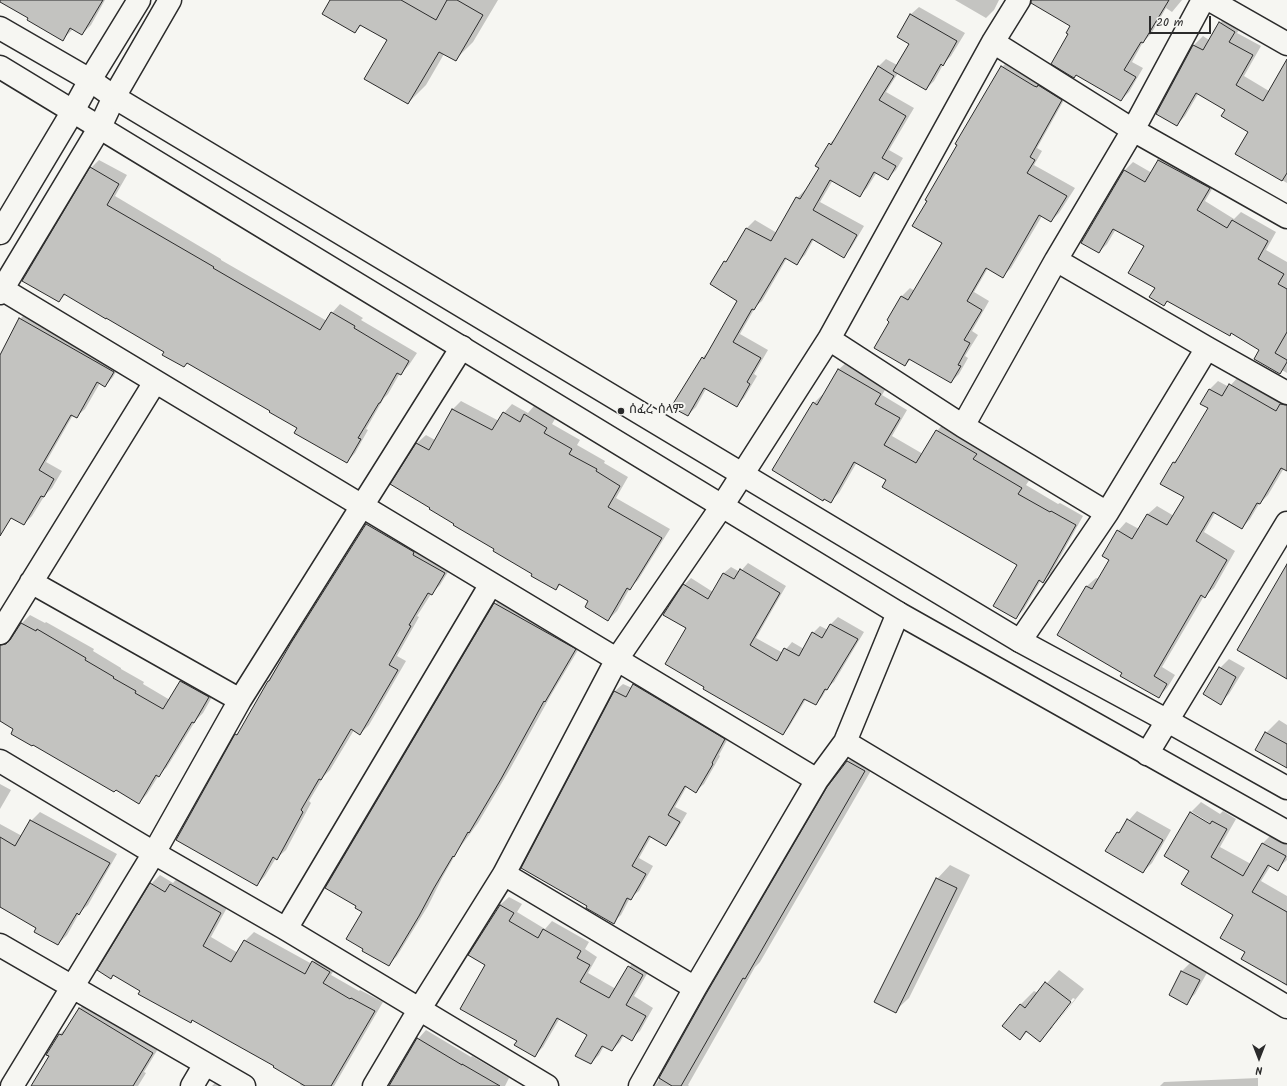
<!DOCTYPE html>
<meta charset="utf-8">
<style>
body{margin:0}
#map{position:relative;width:1287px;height:1086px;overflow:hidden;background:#f6f6f2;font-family:Kalam,sans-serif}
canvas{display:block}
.north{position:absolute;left:1239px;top:1038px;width:40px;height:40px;-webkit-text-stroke:3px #f6f6f2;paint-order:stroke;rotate:180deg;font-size:11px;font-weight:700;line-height:16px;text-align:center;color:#2b2b2b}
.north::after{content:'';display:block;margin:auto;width:14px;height:18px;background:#2b2b2b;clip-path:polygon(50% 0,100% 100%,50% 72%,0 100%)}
.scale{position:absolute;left:1149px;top:16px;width:62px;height:18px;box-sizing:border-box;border:2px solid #2b2b2b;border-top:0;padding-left:5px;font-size:12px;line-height:14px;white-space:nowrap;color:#2b2b2b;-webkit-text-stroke:3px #f6f6f2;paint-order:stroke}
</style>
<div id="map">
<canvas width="1287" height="1086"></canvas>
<div class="north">N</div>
<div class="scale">20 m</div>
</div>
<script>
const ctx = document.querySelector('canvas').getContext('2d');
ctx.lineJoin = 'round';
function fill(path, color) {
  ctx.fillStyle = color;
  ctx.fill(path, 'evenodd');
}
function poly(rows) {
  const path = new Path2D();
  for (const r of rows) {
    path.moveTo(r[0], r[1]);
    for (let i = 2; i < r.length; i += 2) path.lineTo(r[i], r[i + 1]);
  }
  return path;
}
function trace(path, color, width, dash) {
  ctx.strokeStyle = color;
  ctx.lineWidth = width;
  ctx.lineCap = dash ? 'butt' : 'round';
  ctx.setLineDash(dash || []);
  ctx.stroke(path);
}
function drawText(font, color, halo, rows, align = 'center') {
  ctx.font = font + ' Kalam,"Noto Sans Ethiopic",sans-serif';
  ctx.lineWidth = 4;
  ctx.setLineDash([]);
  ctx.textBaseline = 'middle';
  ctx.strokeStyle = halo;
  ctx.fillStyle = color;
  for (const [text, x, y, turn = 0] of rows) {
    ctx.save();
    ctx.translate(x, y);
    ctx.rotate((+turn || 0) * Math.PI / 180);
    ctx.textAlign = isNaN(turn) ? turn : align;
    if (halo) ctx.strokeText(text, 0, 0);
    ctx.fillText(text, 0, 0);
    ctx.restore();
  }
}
const shadow = poly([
 [0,0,105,0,91,25,82,34,73,29,62,40,30,17],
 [331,0,498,0,473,42,455,60,444,54,426,85,408,103,388,40,362,25,355,31],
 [955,0,999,0,994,10,986,18],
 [1038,0,1182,0,1172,12,1166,8,1151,34,1143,42,1132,62,1143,68,1129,92,1121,100,1070,34,1072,25],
 [919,7,965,33,951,56,944,63,934,81,926,89,898,73,886,92,914,108,889,150,903,158,896,170,888,178,877,172,867,188,859,196,833,180,820,202,864,226,851,248,843,256,814,239,805,255,797,263,787,258,762,301,756,306,740,334,768,350,754,374,757,376,744,398,736,406,706,389,696,407,688,415,702,358,711,349,739,300,725,262,731,256,747,228,755,220,777,233,797,198,805,190,806,190,820,167,829,144,838,136,878,67,886,59,897,65,910,43,910,15],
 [1228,14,1243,23,1237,33,1261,46,1244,76,1269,91,1287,66,1287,183,1237,154,1250,131,1226,110,1198,94,1185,116,1177,125,1157,113,1194,45,1203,36,1209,40,1220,23],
 [1010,59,1069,91,1037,148,1042,151,1034,165,1075,188,1059,213,1051,221,1042,216,1011,268,1003,276,988,268,974,292,989,301,972,331,978,335,965,356,968,358,959,374,951,382,911,359,905,365,891,322,888,320,902,296,910,288,915,291,943,242,1002,67],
 [1168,152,1218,179,1205,201,1234,219,1241,212,1276,232,1266,250,1287,262,1287,373,1282,370,1280,373,1261,349,1232,332,1230,335,1168,300,1164,305,1156,288,1145,246,1116,229,1107,244,1099,252,1082,243,1125,170,1133,162,1152,173,1159,160],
 [99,160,127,175,115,196,221,259,221,260,327,321,332,313,340,304,363,318,361,320,417,353,409,365,401,374,400,373,388,394,384,398,366,429,368,430,355,453,347,462,299,428,271,410,66,294,59,301,91,168],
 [28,311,121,363,113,377,105,386,100,383,85,409,76,417,73,415,46,462,62,471,52,488,45,495,32,516,24,524,12,517,8,521,0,516,0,357,20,319],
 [847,362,888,385,882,395,907,410,892,436,923,454,937,431,945,422,984,446,981,451,1030,479,1026,485,1058,504,1060,503,1083,516,1051,573,1043,581,1041,580,1024,609,1016,618,1018,564,887,480,857,462,839,493,831,501,814,403,822,395,823,396,838,370],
 [1239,376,1287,400,1287,470,1284,468,1268,495,1259,504,1250,519,1242,528,1215,513,1204,532,1235,551,1214,588,1205,596,1204,596,1162,667,1175,675,1167,688,1158,697,1123,672,1058,635,1087,586,1096,578,1099,579,1110,559,1118,531,1126,522,1139,529,1148,514,1157,506,1174,516,1185,497,1161,483,1174,462,1181,454,1209,408,1210,389,1218,381,1229,387],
 [461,401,499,421,504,413,512,404,528,413,534,406,555,419,552,424,580,440,577,445,605,461,604,463,628,477,616,498,670,529,638,580,630,588,617,611,608,620,590,600,561,584,556,589,431,507,392,484,417,443,426,435,435,440,453,409],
 [375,516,453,564,440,585,431,594,417,616,419,617,397,656,406,661,369,725,360,734,354,730,330,770,324,776,309,801,311,803,286,850,277,858,276,858,265,876,257,885,236,735,242,729,268,681,366,524],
 [748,563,786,586,756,638,783,653,792,642,804,649,813,633,820,626,828,630,831,624,838,617,864,632,834,682,828,687,822,697,816,704,806,699,789,727,783,734,705,687,687,628,684,585,691,578,713,592,724,573,731,567,740,572],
 [504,595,584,640,551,695,510,769,478,823,458,850,442,878,428,906,397,956,388,965,363,911,357,906,326,888,495,604],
 [30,615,45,623,46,622,94,649,93,651,121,668,121,669,144,682,143,684,170,700,181,681,189,673,217,688,203,713,196,720,167,767,159,775,147,794,139,803,0,720,0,644,7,637,14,636,22,623],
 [1229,659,1245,668,1229,694,1220,703,1220,668],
 [642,677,732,731,719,755,720,756,704,784,696,791,687,786,675,807,687,813,673,837,665,845,651,837,639,858,653,866,639,891,630,898,621,915,613,922,588,905,523,867,615,691,623,684,632,688],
 [1279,720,1287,725,1287,767,1266,733],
 [863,746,880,755,760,962,755,967,688,1085,689,1086,654,1086,657,1083,707,995,847,762],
 [0,784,11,790,0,809],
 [1201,802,1220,814,1223,811,1236,819,1220,847,1251,864,1263,843,1273,833,1287,840,1287,860,1277,869,1271,865,1261,881,1287,896,1287,986,1282,983,1283,981,1246,952,1235,915,1191,870,1190,813],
 [1192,812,1215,826,1214,827,1192,815],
 [1137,811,1171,830,1152,863,1143,872,1118,833],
 [40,812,117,854,88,905,80,912,67,935,58,944,37,928,0,907,0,824,22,836,31,821],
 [950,865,970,875,909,998,895,1011,937,879],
 [160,875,173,883,179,876,229,904,211,937,238,953,245,941,254,932,312,964,322,953,338,963,331,975,359,991,360,990,383,1002,334,1086,302,1086,300,1085,301,1083,275,1066,193,1019,191,1021,114,974,111,977,151,884],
 [509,897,522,904,517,912,545,929,552,921,589,942,585,949,597,957,588,973,616,989,629,967,637,959,651,967,634,996,653,1008,640,1031,631,1039,624,1035,620,1042,612,1050,604,1046,599,1055,591,1063,588,1034,560,1018,543,1047,535,1055,518,1040,487,965,500,905],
 [1191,962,1208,971,1195,994,1186,1003,1170,994,1182,971],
 [1059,970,1084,989,1053,1027,1040,1040,1028,1031,1020,1039,1003,1026,1021,1004,1034,991,1038,993],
 [1073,998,1075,999,1053,1027,1050,1027],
 [88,1000,161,1044,144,1072,146,1073,138,1086,32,1086,50,1056,60,1034,69,1025,79,1009],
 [426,1030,471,1057,472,1056,509,1078,505,1086,390,1086,418,1039],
 [1258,1078,1258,1086,1160,1086,1164,1082],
 [219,1079,231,1086,212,1086]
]);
const building = poly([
 [0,0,103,0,82,35,70,28,63,41,27,20,28,18,0,2,0,0],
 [330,0,401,0,436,20,447,0,457,0,483,15,456,61,439,52,408,104,364,79,387,40,360,25,355,33,322,14,330,0],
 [1031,0,1169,0,1143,43,1141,42,1124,70,1136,77,1121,101,1076,75,1074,78,1051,64,1068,34,1066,33,1070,26,1031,3,1031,0],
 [910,14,957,41,943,66,941,64,926,90,893,71,909,44,897,37,910,14],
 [1219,22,1235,32,1229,42,1253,55,1236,85,1263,101,1287,59,1287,173,1282,181,1235,154,1248,132,1221,116,1225,110,1196,93,1177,126,1156,114,1193,45,1203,50,1219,22],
 [878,66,894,76,879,100,906,116,882,158,896,166,888,180,874,172,860,197,830,180,813,210,857,235,844,258,812,239,797,265,785,258,754,310,752,309,733,342,761,358,747,382,750,384,737,407,704,388,688,416,671,407,702,357,704,359,737,301,710,284,724,261,726,262,746,228,771,241,796,197,800,199,819,168,815,166,829,143,831,145,878,66],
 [1001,66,1034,86,1037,87,1038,85,1062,100,1030,157,1035,160,1027,173,1067,196,1051,222,1039,215,1003,278,986,268,967,301,982,310,964,340,970,343,958,365,961,366,951,383,909,359,905,366,874,348,889,322,887,320,901,296,908,300,942,243,912,226,927,201,925,200,957,145,955,144,1001,66],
 [1158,160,1210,188,1197,210,1227,228,1232,220,1268,241,1258,259,1284,274,1278,284,1287,289,1287,332,1275,353,1287,360,1287,362,1280,374,1254,359,1259,350,1231,333,1230,336,1167,301,1164,306,1149,297,1155,288,1128,273,1144,246,1113,229,1099,253,1081,243,1124,170,1145,182,1158,160],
 [90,167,119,184,107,205,214,267,213,268,320,330,331,312,355,326,354,328,409,361,401,375,397,373,380,403,379,403,358,438,361,439,347,463,294,433,297,428,269,412,270,411,187,363,184,367,162,355,164,352,106,318,106,319,64,294,59,302,22,281,90,167],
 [19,318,114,372,105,387,97,382,77,418,71,415,39,470,54,479,44,497,41,496,24,525,11,518,0,536,0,355,19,318],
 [838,369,881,394,875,404,900,418,884,445,916,463,936,430,977,454,973,459,1022,488,1018,494,1050,512,1051,511,1076,525,1043,583,1039,580,1016,619,993,606,1017,565,882,487,886,480,854,462,831,503,824,499,823,501,772,470,813,402,817,405,838,369],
 [1229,384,1276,411,1280,404,1287,405,1287,471,1281,468,1260,504,1257,503,1242,529,1213,512,1196,541,1227,560,1205,598,1201,595,1154,676,1167,684,1159,698,1120,676,1122,673,1057,635,1086,586,1092,589,1109,560,1102,556,1117,530,1132,539,1147,514,1167,525,1184,497,1160,484,1173,462,1175,463,1208,408,1200,404,1209,389,1222,396,1229,384],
 [452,409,492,430,503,412,520,422,524,414,547,428,544,433,572,449,569,454,597,469,596,471,620,486,608,507,662,538,630,590,627,588,608,621,585,607,588,601,559,584,556,590,531,576,532,574,493,551,494,549,453,525,454,524,429,509,430,508,390,484,416,443,429,450,452,409],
 [366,524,414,552,413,555,445,573,432,595,428,593,409,625,411,626,389,665,398,670,360,735,351,729,321,780,319,779,301,810,303,812,277,860,273,857,257,886,176,840,235,734,237,735,268,681,269,681,291,643,366,524],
 [1287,564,1287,679,1237,650,1287,564],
 [740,569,780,593,750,645,777,661,784,648,799,656,812,632,822,638,830,624,858,639,833,680,827,690,825,689,816,705,804,699,783,735,703,689,704,687,665,664,686,628,663,615,683,584,708,599,723,573,734,579,740,569],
 [494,603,576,649,545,702,544,701,501,779,469,833,468,832,454,857,453,856,434,888,419,916,389,966,362,951,363,949,346,939,362,912,355,908,356,906,325,888,494,603],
 [21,623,36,631,37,629,86,658,85,660,114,677,113,678,136,691,135,693,163,709,180,681,209,697,194,723,192,722,159,777,156,775,139,804,116,790,114,792,33,745,32,746,11,734,13,729,0,721,0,645,6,644,10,640,21,623],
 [1219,667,1236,677,1221,705,1203,694,1219,667],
 [633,684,725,739,712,763,713,764,696,793,685,786,668,815,680,822,666,846,649,836,632,866,646,874,631,900,627,898,614,924,586,908,587,906,521,868,614,691,626,697,633,684],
 [1265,732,1287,744,1287,768,1255,750,1265,732],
 [847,761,865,771,745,979,743,978,681,1086,672,1086,659,1078,706,994,827,787,847,761],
 [1190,812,1210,824,1212,821,1227,829,1211,857,1243,876,1262,843,1286,856,1278,871,1268,865,1252,892,1287,912,1287,985,1241,959,1245,952,1220,938,1233,915,1181,884,1189,871,1164,856,1190,812],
 [1127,819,1163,840,1143,873,1105,851,1117,832,1119,833,1127,819],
 [30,820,110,863,79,915,77,913,58,945,34,932,36,928,0,907,0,837,15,846,30,820],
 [936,878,957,888,896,1013,874,1002,936,878],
 [150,883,165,892,170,884,221,913,203,946,231,962,244,940,305,974,312,961,330,972,323,983,350,999,351,998,375,1011,331,1086,305,1086,273,1067,274,1066,231,1042,192,1020,191,1023,138,994,140,991,113,975,111,979,97,970,150,883],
 [500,905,514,913,509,921,538,938,543,929,581,951,577,958,590,965,580,982,609,998,628,966,643,975,626,1005,646,1016,632,1041,622,1035,612,1051,602,1046,591,1064,575,1056,587,1035,557,1018,535,1057,514,1045,517,1041,460,1009,485,965,468,955,500,905],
 [1181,971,1200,980,1187,1005,1169,995,1181,971],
 [1045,982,1071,1002,1040,1042,1026,1031,1020,1040,1002,1026,1020,1004,1025,1008,1045,982],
 [79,1008,153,1053,133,1086,31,1086,49,1056,46,1055,59,1034,62,1035,79,1008],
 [417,1038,462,1065,462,1064,500,1086,389,1086,417,1038]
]);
const minor = poly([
 [1210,0,1287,44],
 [993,42,1133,130,1287,217],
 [0,233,73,111,90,80,139,0],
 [1056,260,1207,348,1287,393],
 [2,289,817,780],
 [0,293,100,127,114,97,170,0],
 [829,339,963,426,1107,513],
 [963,426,1056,260,1133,130,1203,0],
 [31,582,240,700],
 [0,633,155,382],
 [1020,641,1107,513,1207,348],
 [845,742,1287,1007],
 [1147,754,1287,523],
 [0,761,154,853,286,929,547,1086],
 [504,874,695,988],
 [286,929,491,584],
 [0,945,244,1086],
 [12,1086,154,853,240,700,462,347],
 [192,1086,205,1064],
 [374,1086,419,1010,504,874,617,659,722,506,829,339,993,42,1019,0],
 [640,1086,695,988,817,780,845,742,898,613]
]);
const major = poly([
 [0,28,90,80,114,97,1020,641,1166,720,1287,788],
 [0,67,898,613,1287,832]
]);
const markers = [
 [621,411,4,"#2b2b2b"]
];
const poiNames = [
 ["ሰፈረ ሰላም",629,411]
];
fill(shadow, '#0003');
fill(building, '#c3c3c0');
trace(building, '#2b2b2b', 1);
trace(minor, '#2b2b2b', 25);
trace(major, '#2b2b2b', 25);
trace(minor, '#f6f6f2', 22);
trace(major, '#f6f6f2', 22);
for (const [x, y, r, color] of markers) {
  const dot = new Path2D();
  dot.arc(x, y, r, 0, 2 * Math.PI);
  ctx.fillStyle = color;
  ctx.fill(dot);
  trace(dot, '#f6f6f2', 1.5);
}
drawText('13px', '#2b2b2b', '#f6f6f2', poiNames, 'left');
</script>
